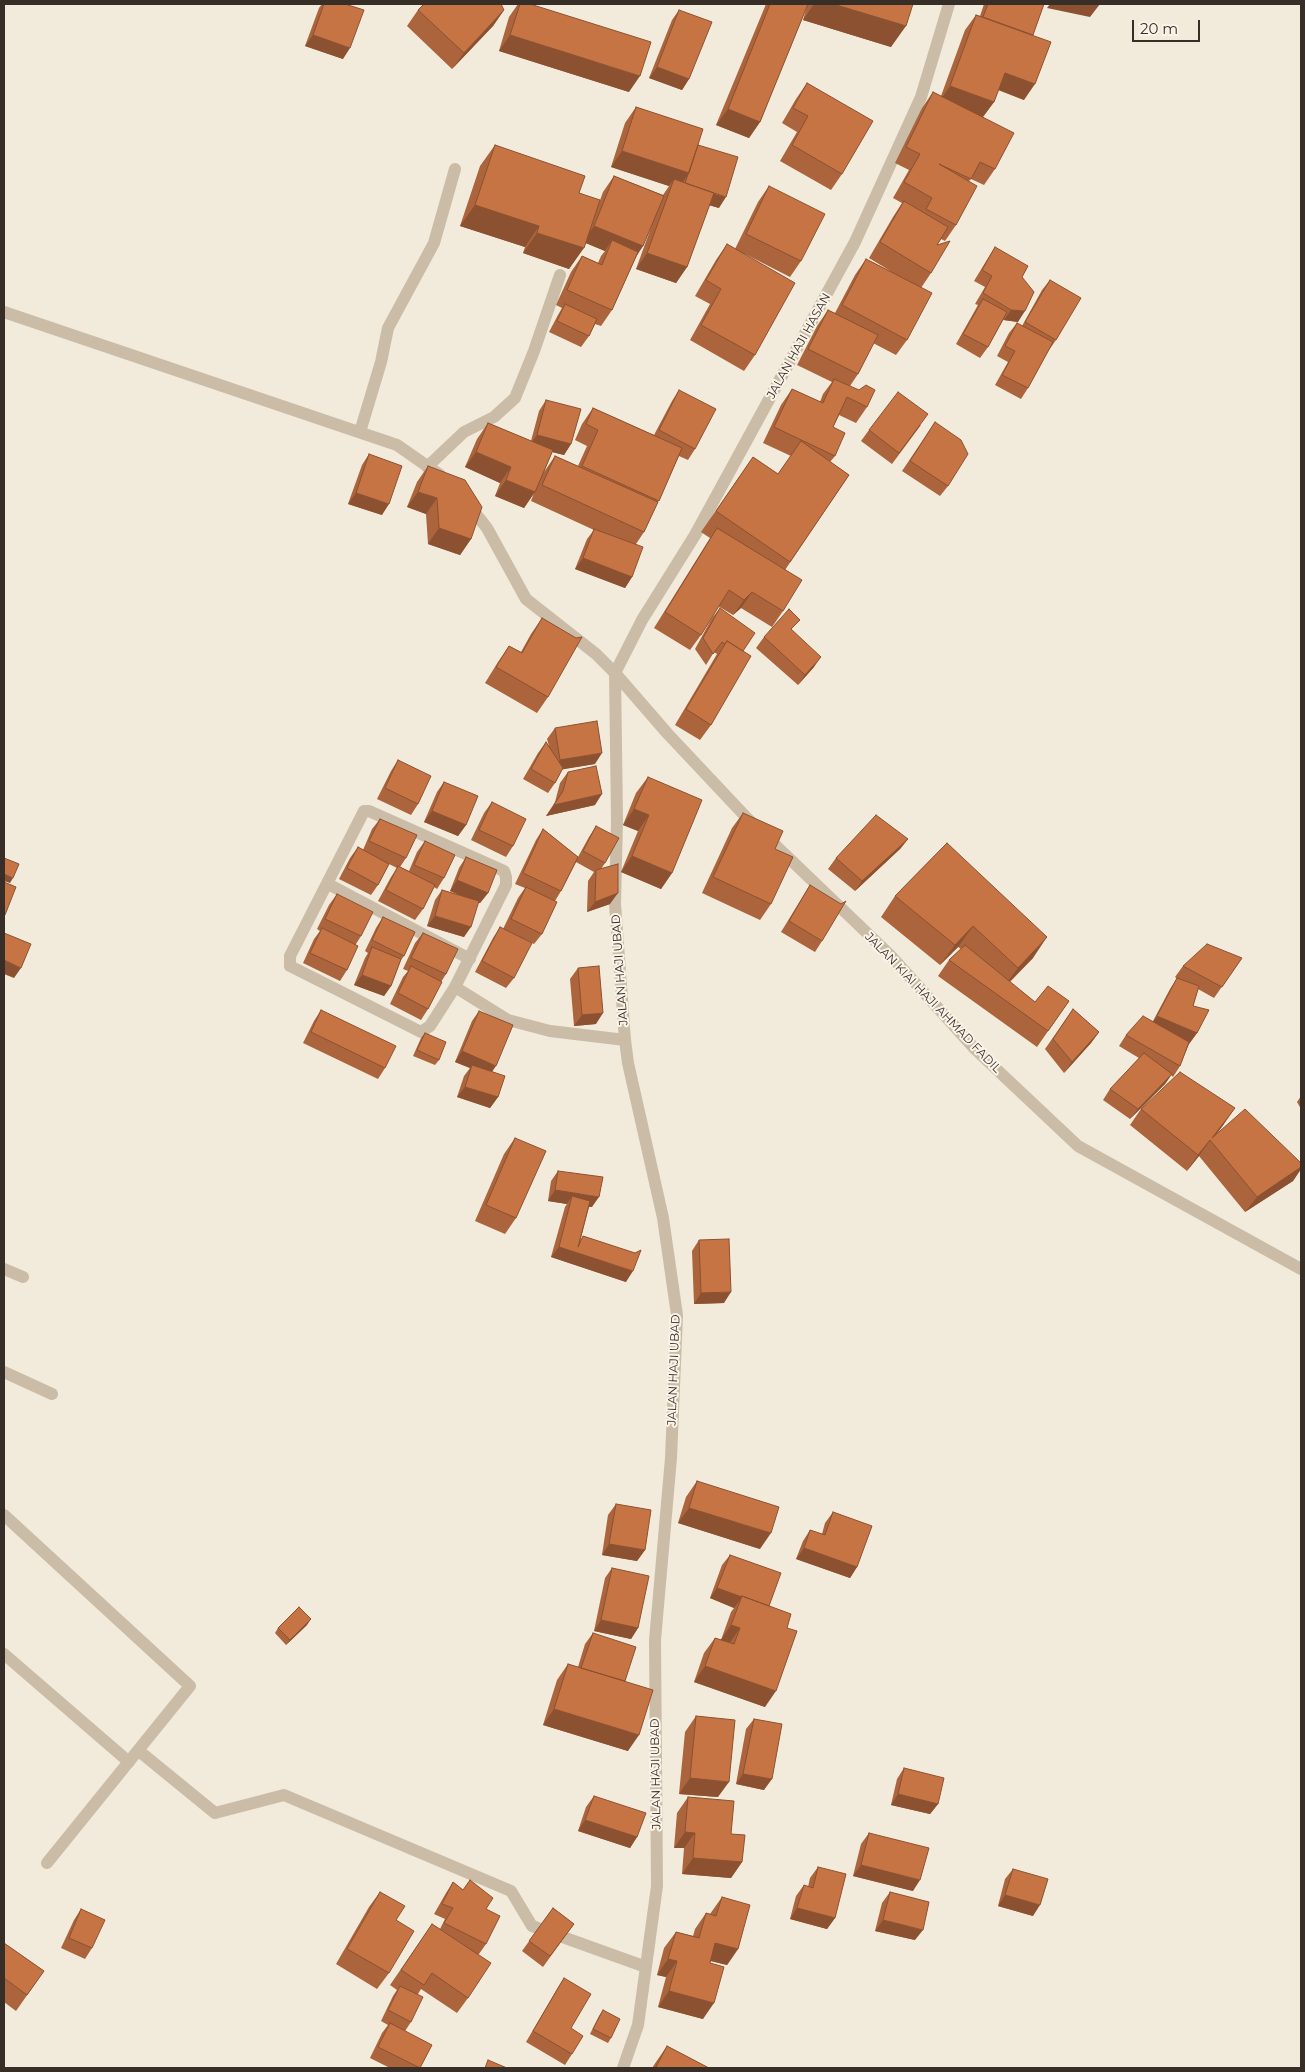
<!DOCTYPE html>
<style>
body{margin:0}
#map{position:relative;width:1305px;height:2072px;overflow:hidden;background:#f2eadb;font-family:Montserrat,sans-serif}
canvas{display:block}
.frame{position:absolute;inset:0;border:5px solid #372e28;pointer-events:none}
.scale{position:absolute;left:1132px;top:20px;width:68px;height:22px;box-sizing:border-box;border:2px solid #372e28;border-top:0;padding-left:6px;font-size:15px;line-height:18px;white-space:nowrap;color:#372e28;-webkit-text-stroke:4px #faf4e8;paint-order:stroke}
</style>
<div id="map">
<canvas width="1305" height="2072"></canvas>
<div class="frame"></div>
<div class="scale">20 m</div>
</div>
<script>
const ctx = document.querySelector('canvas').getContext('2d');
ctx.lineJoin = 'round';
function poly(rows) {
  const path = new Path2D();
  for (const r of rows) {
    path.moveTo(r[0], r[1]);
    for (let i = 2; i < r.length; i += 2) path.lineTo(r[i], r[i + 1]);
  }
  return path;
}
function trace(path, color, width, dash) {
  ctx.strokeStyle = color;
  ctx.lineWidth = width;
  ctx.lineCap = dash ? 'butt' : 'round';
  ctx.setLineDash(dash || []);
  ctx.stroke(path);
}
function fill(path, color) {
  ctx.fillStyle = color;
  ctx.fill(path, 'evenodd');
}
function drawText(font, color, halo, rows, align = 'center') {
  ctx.font = font + ' Montserrat,sans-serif';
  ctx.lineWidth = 4;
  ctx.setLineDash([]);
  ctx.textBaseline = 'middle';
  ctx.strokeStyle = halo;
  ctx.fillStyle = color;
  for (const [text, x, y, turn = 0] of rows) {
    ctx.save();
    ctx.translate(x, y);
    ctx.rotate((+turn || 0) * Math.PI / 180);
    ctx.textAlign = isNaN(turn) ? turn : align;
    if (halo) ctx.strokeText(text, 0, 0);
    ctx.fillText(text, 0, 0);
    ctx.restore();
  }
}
const street = poly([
 [4,312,397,445,440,475],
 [360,432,381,362,388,328,434,243,455,169],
 [427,467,464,432,494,417,515,398,534,351,560,275],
 [468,504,487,528,526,599,596,654,615,673,667,733,746,817,890,955,975,1049,1078,1146,1301,1269],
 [364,811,369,811,504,871,506,877,506,885,455,987,430,1026,421,1032,290,966,290,956,364,811],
 [328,884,470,959],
 [455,987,508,1020,550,1031,625,1040],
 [4,1269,23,1277],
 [4,1372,52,1394],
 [4,1515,190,1686,47,1863],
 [4,1654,129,1762],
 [139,1751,215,1813,284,1795,511,1891,532,1926,646,1967],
 [623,2068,638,2025,657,1886,655,1640,671,1458,677,1315,663,1218,628,1063,625,1040,615,904,617,820,615,673,642,620,695,535,855,242,921,97,949,4]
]);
const wall = poly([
 [322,4,345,4,343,59,305,46,319,8],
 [518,4,530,4,629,92,499,51,509,17],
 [766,4,913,4,891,47,803,20,807,6,760,122,749,138,716,125],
 [984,4,1044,4,1032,36,1024,100,998,90,994,102,983,117,995,169,984,185,971,179,969,181,956,225,945,241,941,239,937,245,931,273,921,288,907,340,896,355,873,343,858,374,850,386,867,407,856,423,839,415,833,427,835,456,830,462,849,475,785,570,783,611,772,627,741,608,733,615,718,606,701,635,690,650,654,628,710,538,701,532,753,457,778,474,791,456,763,443,781,405,792,389,820,402,823,394,832,382,797,365,817,326,828,310,835,313,855,275,866,259,892,272,869,258,893,217,902,203,893,198,909,170,895,163,922,108,933,92,941,96,965,30,976,15,980,16],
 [418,10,504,10,493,26,452,69,407,26],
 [679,10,689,79,682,90,649,78,672,20],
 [807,83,842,174,831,190,780,161,797,132,782,123,796,99],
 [636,107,698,145,719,208,709,205,687,267,676,283,636,269,652,225,643,246,636,257,612,310,601,326,595,324,589,336,581,347,549,332,558,315,562,308,556,305,571,272,582,256,598,263,601,256,605,251,586,243,569,269,523,253,525,247,460,226,480,166,495,145,579,193,599,203,603,192,614,176,663,195,669,186,611,167,625,123],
 [769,186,801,261,790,277,745,254,755,355,744,371,690,340,710,304,695,296,716,260,727,244,735,249,758,202],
 [995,247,1022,277,1018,322,1003,320,988,347,980,358,956,344,978,305,975,304,985,287,974,281,988,258],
 [1050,280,1056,340,1049,350,1028,388,1021,399,995,385,1008,362,997,356,1009,333,1017,323,1022,326,1042,290],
 [679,390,695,449,688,460,679,456,644,532,636,544,632,577,625,588,575,569,587,539,594,530,531,501,534,493,524,508,495,496,500,483,465,467,477,439,488,423,531,441,539,411,546,400,571,444,564,455,552,452,544,472,555,456,578,466,587,446,575,440,582,424,593,408,654,435,672,401],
 [935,422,948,486,940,496,902,471],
 [921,425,892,464,861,441,869,430],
 [369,454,382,515,348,504,362,465],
 [428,466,471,539,460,555,428,544,426,514,407,507,417,482],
 [720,608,743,651,711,725,700,740,675,725,717,654,714,652,706,665,695,649,712,618],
 [542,618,548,697,537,713,485,683,498,662,509,646,521,652,531,634],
 [792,630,814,667,798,685,756,648,764,637],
 [555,728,595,764,562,769,555,783,548,793,523,779,538,753,546,742,549,746,547,739],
 [398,760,418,804,411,815,377,799,391,771],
 [568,772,595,805,546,816,555,802,560,783],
 [648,777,672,873,661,889,621,872,638,831,623,825,636,793],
 [444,782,466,825,458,836,424,822,437,792],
 [492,802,513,846,506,857,471,840,484,813],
 [743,813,775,849,771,904,760,920,702,893,732,828],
 [380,819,406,858,400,867,409,871,417,852,425,841,444,878,437,889,434,887,423,909,415,920,378,901,391,877,397,868,389,864,378,885,371,895,339,879,350,858,358,847,363,850,372,829],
 [596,826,605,863,601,869,610,904,587,912,588,881,594,872,576,862,561,891,555,901,542,934,534,944,524,939,514,978,506,988,475,972,493,938,500,927,503,929,518,898,525,888,515,884,536,840,543,829,578,857,589,837],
 [908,839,900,849,855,891,828,869,836,858],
 [947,843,1033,958,1010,982,1035,1002,1069,1001,1037,1047,938,976,949,960,961,949,958,947,940,965,881,917,895,896],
 [466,857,488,893,480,903,478,903,464,937,427,926,435,900,442,890,459,895,450,891,459,868],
 [810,885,822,941,815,952,781,932,803,896],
 [337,894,361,936,356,944,347,970,340,981,303,963,314,939,320,931,317,929,329,905],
 [383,917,404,956,401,960,391,986,384,996,354,985,365,958,368,953,365,951,376,928],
 [423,933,446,974,441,982,428,1009,421,1020,390,1004,403,977,408,971,403,969,415,943],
 [1242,958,1214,998,1198,989,1193,1006,1197,1033,1189,1044,1180,1066,1173,1077,1171,1075,1165,1084,1130,1119,1103,1100,1110,1089,1139,1058,1119,1046,1126,1035,1153,1021,1170,989,1177,978,1178,979,1175,977,1183,966],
 [578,968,596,1024,574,1026,570,979],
 [1073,1009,1099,1032,1091,1043,1064,1073,1045,1049],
 [321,1010,385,1068,378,1079,303,1043,314,1021],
 [479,1011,498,1097,490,1108,457,1097,464,1076,470,1068,455,1062,472,1021],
 [425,1033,439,1060,435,1065,413,1056,421,1038],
 [1301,1096,1301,1109,1297,1102],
 [1141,1109,1224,1124,1216,1135,1301,1163,1301,1169,1293,1181,1245,1212,1199,1156,1187,1171,1130,1125],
 [515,1138,516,1218,505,1234,475,1221,504,1154],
 [558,1171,592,1207,589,1207,580,1242,583,1236,626,1282,551,1257,565,1207,567,1204,548,1201,551,1181],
 [699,1240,724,1303,694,1304,692,1251],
 [697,1481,760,1549,678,1523,686,1497],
 [616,1504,645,1550,637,1561,602,1555,608,1515],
 [833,1512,857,1567,850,1578,796,1559,803,1541,810,1530,822,1534,825,1523],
 [730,1555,787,1628,765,1707,694,1682,704,1653,715,1638,721,1640,731,1612,734,1608,710,1598,722,1565],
 [612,1568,638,1628,631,1639,594,1631,605,1578],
 [307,1625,286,1645,275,1633,278,1628],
 [593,1633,625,1681,628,1751,543,1725,557,1680,568,1664,578,1667,585,1644],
 [696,1716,718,1797,679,1794,685,1732],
 [754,1719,764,1790,736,1784,746,1729],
 [904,1768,938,1804,930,1814,891,1805,897,1779],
 [594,1796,637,1837,630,1848,578,1831,586,1807],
 [688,1797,731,1834,742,1862,731,1878,682,1874,684,1848,674,1848,677,1813],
 [869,1833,913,1891,853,1876,861,1844],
 [818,1867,835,1918,827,1929,790,1919,796,1896,804,1885,808,1887,810,1878],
 [1013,1869,1033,1916,998,1906,1005,1879],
 [453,1882,486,1909,486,1944,479,1954,468,1998,457,2013,421,1989,418,1994,411,2022,405,2031,419,2068,390,2068,370,2058,382,2033,388,2025,381,2021,393,1996,397,1990,390,1985,432,1924,440,1929,445,1919,434,1914,446,1893],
 [380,1892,396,1920,389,1973,377,1989,336,1964,369,1907],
 [890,1892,915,1940,875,1931,882,1903],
 [722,1897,738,1949,727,1965,710,1961,703,2019,658,2007,666,1977,657,1975,664,1948,676,1932,693,1936,695,1929,706,1913,710,1914],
 [553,1908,574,1924,543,1967,522,1951],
 [81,1909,92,1948,85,1959,61,1948,74,1920],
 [4,1943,44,1971,16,2011,4,2002],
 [564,1978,571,2028,572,2054,565,2065,526,2042,557,1989],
 [603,2010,611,2038,608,2043,590,2034,599,2016],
 [667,2046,709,2068,652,2068,656,2062]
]);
const shadedWall = poly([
 [814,4,833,4,906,26,891,47,803,20],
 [1050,4,1100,4,1090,17,1047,8],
 [504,10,493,26,452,69,464,53],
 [313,35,350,48,343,59,305,46],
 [510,35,640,76,629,92,499,51],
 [657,67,689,79,682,90,649,78],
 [1005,73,1035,84,1024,100,994,88],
 [950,86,994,102,982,118,939,102],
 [728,109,760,122,749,138,716,125],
 [622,151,689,173,678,189,674,179,669,186,611,167],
 [685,185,726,197,719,208,677,196],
 [475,205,539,226,525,247,460,226],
 [594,226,643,246,632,262,612,240,605,251,583,242],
 [537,233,584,248,569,269,523,253],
 [647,253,687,267,676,283,636,269],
 [1011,310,1025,311,1018,322,1004,320],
 [537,435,571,444,564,455,529,446],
 [476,452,511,467,500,483,465,467],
 [506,480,535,492,524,508,495,496],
 [418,492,437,498,426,514,407,507],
 [356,493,389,504,382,515,348,504],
 [439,528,471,539,460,555,428,544],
 [583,558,632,577,625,588,575,569],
 [752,592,741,608,733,615,744,600],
 [821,657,814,667,798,685,805,675],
 [602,753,595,764,553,771,560,760],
 [602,794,595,805,546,816,554,805],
 [634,809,649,815,638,831,623,825],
 [432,811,466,825,458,836,424,822],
 [908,839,900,849,855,891,862,881],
 [632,856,672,873,661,889,621,872],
 [4,874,13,878,10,883,4,881],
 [457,880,488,893,480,903,450,891],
 [618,893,610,904,587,912,595,902],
 [435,916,471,927,464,937,427,926],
 [973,926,958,947,940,965,955,945],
 [1047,937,1033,958,1003,988,1018,968],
 [4,960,21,968,14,978,4,974],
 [362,975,391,986,384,996,354,985],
 [603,1013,596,1024,574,1026,582,1015],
 [1157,1016,1197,1033,1189,1044,1150,1027],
 [1099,1032,1091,1043,1064,1073,1072,1062],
 [462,1051,496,1066,489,1076,472,1065,470,1068,455,1062],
 [1172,1074,1165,1084,1130,1119,1138,1109],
 [465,1087,498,1097,490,1108,457,1097],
 [1235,1108,1224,1124,1211,1141,1210,1140],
 [1210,1140,1199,1156,1187,1171,1198,1155],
 [1301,1167,1301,1169,1293,1181,1245,1212,1257,1197],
 [555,1190,599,1197,592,1207,570,1204,572,1196,567,1204,548,1201],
 [559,1247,633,1271,626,1282,551,1257],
 [731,1292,724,1303,694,1304,701,1293],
 [689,1508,771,1533,760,1549,678,1523],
 [609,1544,645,1550,637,1561,602,1555],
 [804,1548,857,1567,850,1578,796,1559],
 [717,1588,742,1597,734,1608,710,1598],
 [311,1619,307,1625,286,1645,290,1640],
 [601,1620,638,1628,631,1639,594,1631],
 [731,1625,740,1628,729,1644,720,1641],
 [705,1666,776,1691,765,1707,694,1682],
 [554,1709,639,1735,628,1751,543,1725],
 [743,1774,772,1779,764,1790,736,1784],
 [690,1778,729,1782,718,1797,679,1794],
 [898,1794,938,1804,930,1814,891,1805],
 [585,1820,637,1837,630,1848,578,1831],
 [685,1832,695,1833,684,1848,674,1848],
 [693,1858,742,1862,731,1878,682,1874],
 [861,1865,920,1880,913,1891,853,1876],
 [1005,1895,1040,1905,1033,1916,998,1906],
 [797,1908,835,1918,827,1929,790,1919],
 [883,1920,923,1930,915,1940,875,1931],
 [715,1943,738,1949,727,1965,704,1959],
 [668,1959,677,1961,666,1977,657,1975],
 [669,1991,714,2003,703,2019,658,2007]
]);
const building = poly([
 [324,4,345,4,364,10,350,48,313,35,324,4],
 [424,4,501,4,504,10,464,53,418,10,424,4],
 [520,4,530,4,651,42,640,76,510,35,520,4],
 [770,4,808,4,760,122,728,109,770,4],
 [833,4,913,4,906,26,833,4],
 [988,4,1044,4,1033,35,983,17,988,4],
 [679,10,712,22,689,79,657,67,679,10],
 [976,15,1051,42,1035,84,1005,73,994,102,950,86,976,15],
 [807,83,873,121,842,174,792,145,808,116,793,108,807,83],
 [933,92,1014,133,995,169,980,162,971,179,939,164,977,186,956,225,926,209,932,198,904,182,920,154,906,147,933,92],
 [636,107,703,129,689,173,622,151,636,107],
 [495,145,585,176,579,193,600,200,584,248,537,233,539,226,475,205,495,145],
 [698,145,738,157,726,197,714,193,685,183,698,145],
 [614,176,664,196,643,246,594,226,614,176],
 [674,179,714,193,687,267,647,253,674,179],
 [769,186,825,214,801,261,746,234,769,186],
 [904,201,948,227,937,245,950,241,931,273,880,242,904,201],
 [612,240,638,252,612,310,567,290,582,256,602,265,612,240],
 [727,244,795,283,755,355,701,325,721,289,706,280,727,244],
 [995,247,1028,266,1022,277,1034,292,1025,311,1011,310,983,293,992,276,982,270,995,247],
 [866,259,932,293,907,340,842,305,866,259],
 [1050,280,1081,298,1056,340,1025,322,1050,280],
 [983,299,1007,312,988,347,963,334,983,299],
 [565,304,597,319,589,336,557,321,565,304],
 [828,310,878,335,858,374,808,349,828,310],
 [1017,323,1053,342,1028,388,1002,375,1015,351,1005,346,1017,323],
 [834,379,859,390,866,385,875,390,867,407,847,397,833,427,845,433,835,456,774,427,792,389,823,403,834,379],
 [679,390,716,409,695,449,659,430,679,390],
 [898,392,928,414,899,453,869,430,898,392],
 [546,400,581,409,571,444,537,435,546,400],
 [593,408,682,448,659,501,582,466,598,430,586,424,593,408],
 [935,422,961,440,968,454,948,486,910,461,935,422],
 [488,423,553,450,535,492,506,480,511,467,476,452,488,423],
 [801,441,849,475,790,562,716,511,753,457,778,474,801,441],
 [369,454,402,466,389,504,356,493,369,454],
 [555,456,658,502,644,532,542,485,555,456],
 [428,466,465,480,482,507,471,539,439,528,437,498,418,492,428,466],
 [717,528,802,580,783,611,752,592,744,600,729,590,701,635,665,612,717,528],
 [594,529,643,547,632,577,583,558,594,529],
 [720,608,755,633,743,651,727,641,725,644,722,642,713,654,703,638,720,608],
 [789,609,800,620,791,629,821,657,805,675,764,637,789,609],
 [542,618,576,638,582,637,548,697,496,667,509,646,522,653,542,618],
 [727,641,751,656,711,725,686,709,727,641],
 [597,721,602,753,560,760,555,728,597,721],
 [546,742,563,768,555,783,531,769,546,742],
 [398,760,431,776,418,804,385,788,398,760],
 [596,766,602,794,554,805,563,791,568,772,596,766],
 [648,777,702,800,672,873,632,856,649,815,634,809,648,777],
 [444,782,478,796,466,825,432,811,444,782],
 [492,802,526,819,513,846,479,830,492,802],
 [743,813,783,831,775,849,793,857,771,904,713,877,743,813],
 [876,815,908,839,862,881,836,858,876,815],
 [380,819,417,835,406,858,369,841,380,819],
 [596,826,619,838,605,863,583,851,596,826],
 [543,829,578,857,561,891,523,873,543,829],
 [425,841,455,855,444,878,414,865,425,841],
 [947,843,1047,937,1018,968,973,926,955,945,895,896,947,843],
 [358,847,389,864,378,885,347,868,358,847],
 [466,857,497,870,488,893,457,880,466,857],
 [4,858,19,864,13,878,4,874,4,858],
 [618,864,618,893,595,902,596,870,618,864],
 [398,866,435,885,423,909,386,890,398,866],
 [4,882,16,887,5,915,4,914,4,882],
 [810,885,841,904,846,901,822,941,789,921,810,885],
 [526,887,557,902,542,934,511,919,526,887],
 [442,890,479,901,471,927,435,916,442,890],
 [337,894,373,912,361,936,325,919,337,894],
 [383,917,415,932,404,956,372,940,383,917],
 [500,927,532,943,514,978,482,961,500,927],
 [322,928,358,946,347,970,310,953,322,928],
 [4,933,31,944,21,968,4,960,4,933],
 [423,933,458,949,446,974,411,958,423,933],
 [1207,944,1242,958,1222,987,1183,966,1207,944],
 [965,945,1035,1002,1048,986,1069,1001,1048,1031,949,960,965,945],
 [372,947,401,959,391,986,362,975,372,947],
 [411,966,442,982,428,1009,398,993,411,966],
 [599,966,603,1013,582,1015,578,968,599,966],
 [1177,978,1199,986,1193,1006,1209,1010,1197,1033,1157,1016,1177,978],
 [1073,1009,1099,1032,1072,1062,1053,1039,1073,1009],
 [321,1010,396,1046,385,1068,311,1032,321,1010],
 [479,1011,513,1025,496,1066,462,1051,479,1011],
 [1143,1016,1189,1042,1180,1066,1126,1035,1143,1016],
 [425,1033,446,1042,439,1060,417,1050,425,1033],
 [1144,1053,1172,1074,1138,1109,1110,1089,1144,1053],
 [472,1065,505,1076,498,1097,465,1087,472,1065],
 [1180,1072,1235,1108,1212,1138,1245,1109,1301,1163,1301,1167,1257,1197,1210,1140,1198,1155,1141,1109,1180,1072],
 [515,1138,546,1151,516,1218,486,1205,515,1138],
 [558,1171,603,1177,599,1197,555,1190,558,1171],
 [572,1196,590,1201,578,1247,583,1236,635,1253,641,1250,633,1271,559,1247,572,1196],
 [729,1239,731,1292,701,1293,699,1240,729,1239],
 [697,1481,779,1507,771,1533,689,1508,697,1481],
 [616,1504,651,1510,645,1550,609,1544,616,1504],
 [833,1512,872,1526,857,1567,804,1548,810,1530,825,1535,833,1512],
 [730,1555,781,1573,769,1606,742,1596,742,1597,717,1588,730,1555],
 [612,1568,649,1576,638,1628,601,1620,612,1568],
 [742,1596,791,1614,787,1628,797,1631,776,1691,705,1666,715,1638,734,1644,740,1628,731,1625,742,1596],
 [299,1607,311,1619,290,1640,278,1628,299,1607],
 [593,1633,636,1647,625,1681,581,1668,593,1633],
 [568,1664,653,1690,639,1735,554,1709,568,1664],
 [696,1716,735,1720,729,1782,690,1778,696,1716],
 [754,1719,782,1724,772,1779,743,1774,754,1719],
 [904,1768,944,1778,938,1804,898,1794,904,1768],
 [594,1796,646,1813,637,1837,585,1820,594,1796],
 [688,1797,734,1801,731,1834,745,1835,742,1862,693,1858,695,1833,685,1832,688,1797],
 [869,1833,929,1848,920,1880,861,1865,869,1833],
 [818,1867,846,1874,835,1918,797,1908,804,1885,813,1888,818,1867],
 [1013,1869,1048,1879,1040,1905,1005,1895,1013,1869],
 [470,1880,493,1898,486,1909,500,1916,486,1944,444,1923,453,1908,442,1904,453,1882,463,1890,470,1880],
 [380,1892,405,1906,396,1920,414,1931,389,1973,347,1949,380,1892],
 [890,1892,929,1902,923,1930,883,1920,890,1892],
 [722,1897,750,1905,738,1949,715,1943,710,1963,724,1967,714,2003,669,1991,677,1961,668,1959,676,1932,699,1938,706,1913,716,1916,722,1897],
 [553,1908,574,1924,550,1956,529,1941,553,1908],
 [81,1909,105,1920,92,1948,69,1938,81,1909],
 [432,1924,491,1963,468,1998,432,1973,424,1985,401,1970,432,1924],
 [4,1943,44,1971,27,1995,4,1978,4,1943],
 [564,1978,591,1994,571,2028,583,2036,572,2054,533,2031,564,1978],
 [400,1986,423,1997,411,2022,388,2010,400,1986],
 [603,2010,620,2019,611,2038,593,2029,603,2010],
 [390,2023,432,2045,420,2068,378,2047,390,2023],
 [667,2046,709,2068,658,2068,656,2067,667,2046],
 [488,2060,507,2068,485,2068,488,2060]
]);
const streetNames = [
 ["JALAN HAJI HASAN",799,346,-61],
 ["JALAN HAJI UBAD",620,970,-94],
 ["JALAN KIAI HAJI AHMAD FADIL",933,1003,46],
 ["JALAN HAJI UBAD",674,1370,-88],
 ["JALAN HAJI UBAD",656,1774,-91]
];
trace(street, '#cabca7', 12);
fill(wall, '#ab643b');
fill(shadedWall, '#8b5130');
fill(building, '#c77445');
trace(building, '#8b5130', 1);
drawText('12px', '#372e28', '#faf4e8', streetNames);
</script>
